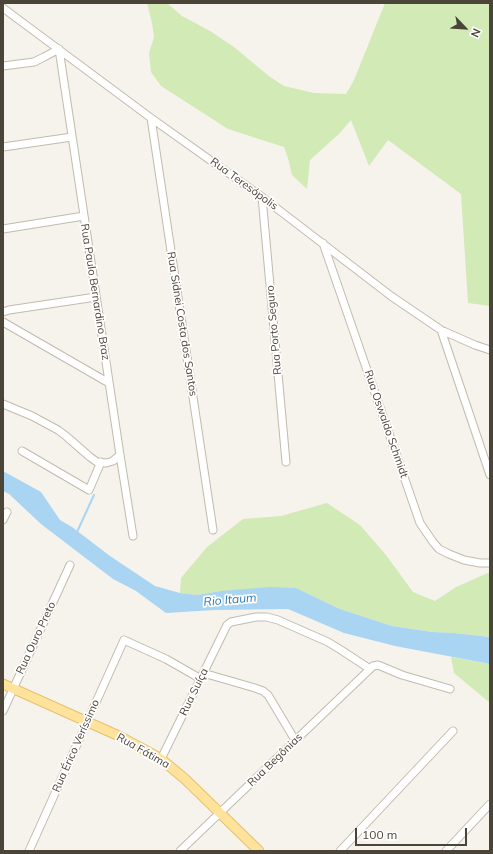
<!DOCTYPE html>
<meta charset="utf-8">
<style>
body{margin:0}
#map{position:relative;width:493px;height:854px;overflow:hidden;background:#f6f3ec;font-family:Mulish,sans-serif}
canvas{display:block}
.frame{position:absolute;inset:0;border:4px solid #4b4439;pointer-events:none}
.north{position:absolute;left:445px;top:8px;width:40px;height:40px;-webkit-text-stroke:3px #fff;paint-order:stroke;rotate:115deg;font-size:11px;font-weight:700;line-height:16px;text-align:center;color:#4b4439}
.north::after{content:'';display:block;margin:auto;width:14px;height:18px;background:#4b4439;clip-path:polygon(50% 0,100% 100%,50% 72%,0 100%)}
.scale{position:absolute;left:355px;top:828px;width:112px;height:18px;box-sizing:border-box;border:2px solid #4b4439;border-top:0;padding-left:5px;font-size:12px;line-height:14px;white-space:nowrap;color:#4b4439;-webkit-text-stroke:3px #fff;paint-order:stroke}
</style>
<div id="map">
<canvas width="493" height="854"></canvas>
<div class="frame"></div>
<div class="north">N</div>
<div class="scale">100 m</div>
</div>
<script>
const ctx = document.querySelector('canvas').getContext('2d');
ctx.lineJoin = 'round';
function fill(path, color) {
  ctx.fillStyle = color;
  ctx.fill(path, 'evenodd');
}
function poly(rows) {
  const path = new Path2D();
  for (const r of rows) {
    path.moveTo(r[0], r[1]);
    for (let i = 2; i < r.length; i += 2) path.lineTo(r[i], r[i + 1]);
  }
  return path;
}
function trace(path, color, width, dash) {
  ctx.strokeStyle = color;
  ctx.lineWidth = width;
  ctx.lineCap = dash ? 'butt' : 'round';
  ctx.setLineDash(dash || []);
  ctx.stroke(path);
}
function drawText(font, color, halo, rows, align = 'center') {
  ctx.font = font + ' Mulish,sans-serif';
  ctx.lineWidth = 3.5;
  ctx.setLineDash([]);
  ctx.textBaseline = 'middle';
  ctx.strokeStyle = halo;
  ctx.fillStyle = color;
  for (const [text, x, y, turn = 0] of rows) {
    ctx.save();
    ctx.translate(x, y);
    ctx.rotate((+turn || 0) * Math.PI / 180);
    ctx.textAlign = isNaN(turn) ? turn : align;
    if (halo) ctx.strokeText(text, 0, 0);
    ctx.fillText(text, 0, 0);
    ctx.restore();
  }
}
const green = poly([
 [147,3,167,3,182,16,210,31,234,47,270,77,284,86,314,93,346,94,354,80,385,3,490,3,490,306,468,303,461,194,388,140,369,166,351,120,339,134,310,160,307,189,292,175,288,158,284,147,228,129,161,86,151,72,149,53,154,37,152,23],
 [327,503,360,525,386,555,413,592,435,601,456,587,490,572,490,637,454,633,432,632,392,626,340,609,296,588,221,591,197,595,180,593,181,578,207,547,243,519,281,516],
 [451,657,490,664,490,703,454,673]
]);
const water = poly([
 [3,471,41,492,60,520,72,527,110,556,155,586,180,593,197,595,221,591,271,587,296,588,340,609,392,626,432,632,454,633,490,637,490,664,395,646,344,633,288,609,215,610,166,613,136,591,113,579,41,524,9,494,3,491]
]);
const stream = poly([
 [77,532,94,495]
]);
const minor = poly([
 [3,8,151,118,262,197,391,296,441,330,475,345,490,350],
 [3,66,34,62,44,57,59,49,120,455,133,536],
 [151,118,213,530],
 [3,147,72,137],
 [262,197,286,462],
 [3,229,84,216],
 [323,243,420,523,433,542,439,549,449,554,464,560,480,563,490,563],
 [3,312,9,310,96,297],
 [3,322,109,383],
 [441,330,490,475],
 [3,404,32,416,58,430,66,436,90,457,97,462,106,463,113,461,120,455],
 [22,451,89,490,101,462],
 [3,520,7,512],
 [203,673,255,688,263,691,268,695,295,740],
 [3,711,70,565],
 [161,759,227,625,231,622,256,617,267,617,278,620,328,642,341,650,370,669,373,666,378,665,402,675,450,689],
 [29,851,124,640,166,659,201,679],
 [180,851,370,669],
 [340,851,453,731],
 [446,851,490,804]
]);
const major = poly([
 [3,684,119,736,147,751,161,759,185,779,259,851]
]);
const streetNames = [
 ["Rua Teresópolis",244,184,36],
 ["Rua Paulo Bernardino Braz",95,292,81],
 ["Rua Sidnei Costa dos Santos",182,324,81],
 ["Rua Porto Seguro",274,330,-95],
 ["Rua Oswaldo Schmidt",386,424,71],
 ["Rua Ouro Preto",36,638,-65],
 ["Rua Suíça",194,692,-64],
 ["Rua Érico Veríssimo",76,746,-66],
 ["Rua Fátima",143,751,30],
 ["Rua Begônias",275,760,-44]
];
const waterNames = [
 ["Rio Itaum",230,600,-5]
];
fill(green, '#d2eab5');
fill(water, '#a9d4f2');
trace(stream, '#a9d4f2', 2);
trace(minor, '#c2bbae', 9);
trace(major, '#e6c16a', 11);
trace(minor, '#fff', 7);
trace(major, '#ffe39c', 9);
drawText('11px', '#4b4439', '#fff', streetNames);
drawText('italic 12px', '#2e7ab2', '#fff', waterNames);
</script>
